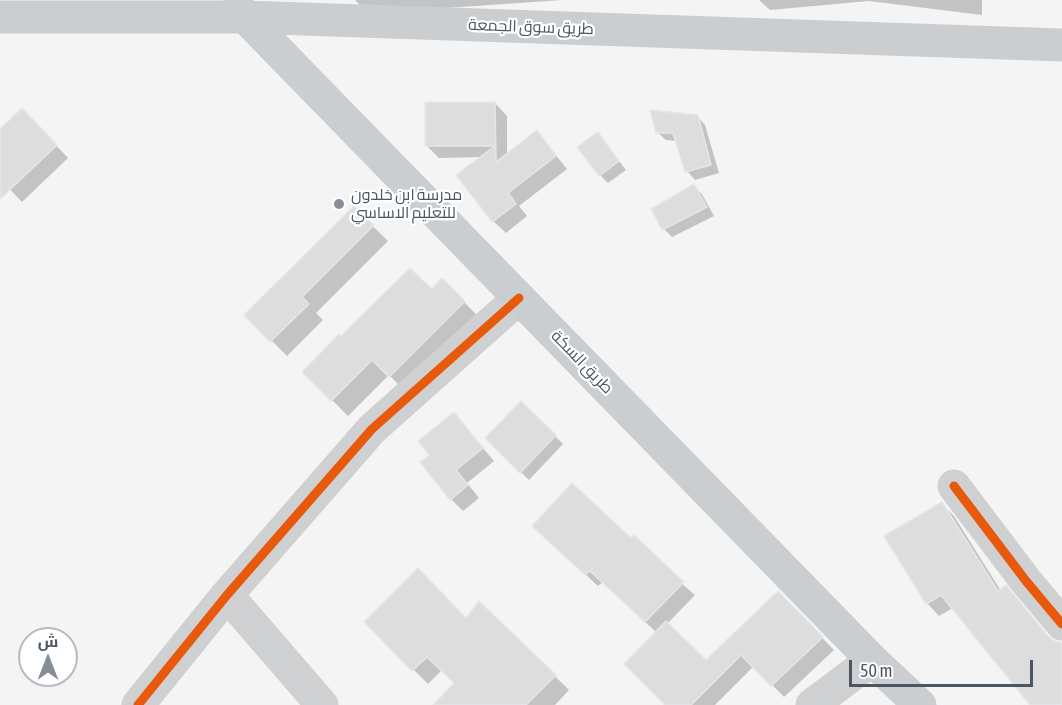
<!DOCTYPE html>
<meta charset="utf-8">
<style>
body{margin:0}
#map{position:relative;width:1062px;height:705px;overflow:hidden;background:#f4f4f4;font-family:"Asap Condensed",Cairo,sans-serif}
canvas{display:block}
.north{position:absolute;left:18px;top:627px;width:60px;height:60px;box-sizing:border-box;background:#fff;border:2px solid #b7bbc0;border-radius:50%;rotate:0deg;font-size:16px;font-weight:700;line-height:24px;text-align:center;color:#4a5661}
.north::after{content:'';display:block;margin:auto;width:21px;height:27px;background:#868d94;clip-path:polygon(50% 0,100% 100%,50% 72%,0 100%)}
.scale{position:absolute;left:849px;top:660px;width:184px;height:27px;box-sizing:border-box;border:3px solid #4a5661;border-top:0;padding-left:8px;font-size:18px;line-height:21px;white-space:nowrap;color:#4a5661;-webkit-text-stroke:4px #fff;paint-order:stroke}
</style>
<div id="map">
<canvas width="1062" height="705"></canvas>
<div class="north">ش</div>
<div class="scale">50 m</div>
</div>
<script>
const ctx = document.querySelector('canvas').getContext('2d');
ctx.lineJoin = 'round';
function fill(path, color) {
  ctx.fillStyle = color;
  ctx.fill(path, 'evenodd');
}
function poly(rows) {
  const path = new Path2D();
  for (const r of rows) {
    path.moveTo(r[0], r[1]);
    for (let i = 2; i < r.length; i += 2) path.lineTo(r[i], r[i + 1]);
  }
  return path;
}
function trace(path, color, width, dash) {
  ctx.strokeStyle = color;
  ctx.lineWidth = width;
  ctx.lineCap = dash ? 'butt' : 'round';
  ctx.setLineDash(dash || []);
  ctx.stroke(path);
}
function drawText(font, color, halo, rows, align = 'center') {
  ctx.font = font + ' "Asap Condensed",Cairo,sans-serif';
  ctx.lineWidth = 4.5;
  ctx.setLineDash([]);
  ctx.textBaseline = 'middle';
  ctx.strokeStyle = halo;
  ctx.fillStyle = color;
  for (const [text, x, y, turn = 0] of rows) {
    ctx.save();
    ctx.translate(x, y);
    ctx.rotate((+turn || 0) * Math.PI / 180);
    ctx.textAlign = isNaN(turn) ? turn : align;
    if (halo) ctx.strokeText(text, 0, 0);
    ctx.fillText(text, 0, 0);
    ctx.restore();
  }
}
const shadow = poly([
 [355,0,562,0,447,8,371,17],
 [759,0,982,0,982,15,869,1,770,10],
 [495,103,507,116,507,155,537,132,567,169,519,206,527,216,506,233,493,221,482,157,439,158,426,145],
 [697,116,705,125,719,173,695,180,687,171,677,141,666,140,657,132],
 [34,122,68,158,22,202,0,179,0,131],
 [598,134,626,170,608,183,600,175],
 [693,186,702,194,714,216,672,237,664,229],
 [354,208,388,241,316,313,323,320,287,356,246,315],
 [442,280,479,317,405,391,389,375,348,416,304,372,341,338,432,291],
 [521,403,563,444,529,480,487,438],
 [454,414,494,461,467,483,479,498,463,511,451,499],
 [942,504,954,516,1001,591,1052,641,1062,645,1062,705,1046,705,953,608,939,616,927,603,887,537],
 [546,538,631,540,695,595,667,624,706,662,778,593,834,650,784,697,754,666,715,705,667,705,657,633,603,582,598,586],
 [480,603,569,690,555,705,442,705,456,683,442,670,428,684,366,622,467,620]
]);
const building = poly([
 [425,102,495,102,496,162,537,130,556,156,508,193,516,204,492,222,456,175,495,146,425,146,425,102],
 [22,108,57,145,0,199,0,129,22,108],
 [650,110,698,115,711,165,685,172,673,133,656,133,650,110],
 [598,132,619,161,599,176,577,147,598,132],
 [694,184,707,207,662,230,651,209,694,184],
 [354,206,374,225,302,297,309,304,270,342,244,315,354,206],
 [410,268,432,289,442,278,465,301,389,377,372,360,331,401,302,372,339,334,341,336,410,268],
 [521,401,556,435,520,473,485,438,521,401],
 [454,412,483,448,456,470,468,485,450,500,420,462,429,455,418,441,454,412],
 [572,483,631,538,634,535,684,582,645,622,590,571,585,575,532,526,572,483],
 [942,502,998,591,1006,585,1048,636,1055,641,1062,643,1062,705,1030,705,941,595,926,604,884,536,942,502],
 [418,568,466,618,479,601,556,675,526,705,433,705,454,683,427,657,412,671,364,622,418,568],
 [778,591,823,637,771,686,741,655,691,705,665,705,624,664,666,621,706,660,778,591]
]);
const minor = poly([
 [954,486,1026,581,1062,624],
 [227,595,322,705],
 [138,705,227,595,372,429,519,298],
 [812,705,872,660]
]);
const major = poly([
 [238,7,245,17,872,660,920,705],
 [0,17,245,17,1062,45]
]);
const cycleway = poly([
 [954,486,1026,581,1062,624],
 [138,705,227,595,372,429,519,298]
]);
const markers = [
 [339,204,6,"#868d94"]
];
const streetNames = [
 ["طريق سوق الجمعة",531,27,2],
 ["طريق السكة",582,362,46]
];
const poiNames = [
 ["مدرسة ابن خلدون",351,195],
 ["للتعليم الاساسي",351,213]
];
fill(shadow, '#0003');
fill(building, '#ddddde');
trace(building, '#e5e6e7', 1.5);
trace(minor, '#ced0d2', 33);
trace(major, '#caced1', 33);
trace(cycleway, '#e8590c', 9);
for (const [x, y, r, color] of markers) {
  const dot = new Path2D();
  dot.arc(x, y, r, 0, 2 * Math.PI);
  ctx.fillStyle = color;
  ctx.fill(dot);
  trace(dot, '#fff', 2);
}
drawText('16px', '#4a5661', '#fff', streetNames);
drawText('16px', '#4a5661', '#fff', poiNames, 'left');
</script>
